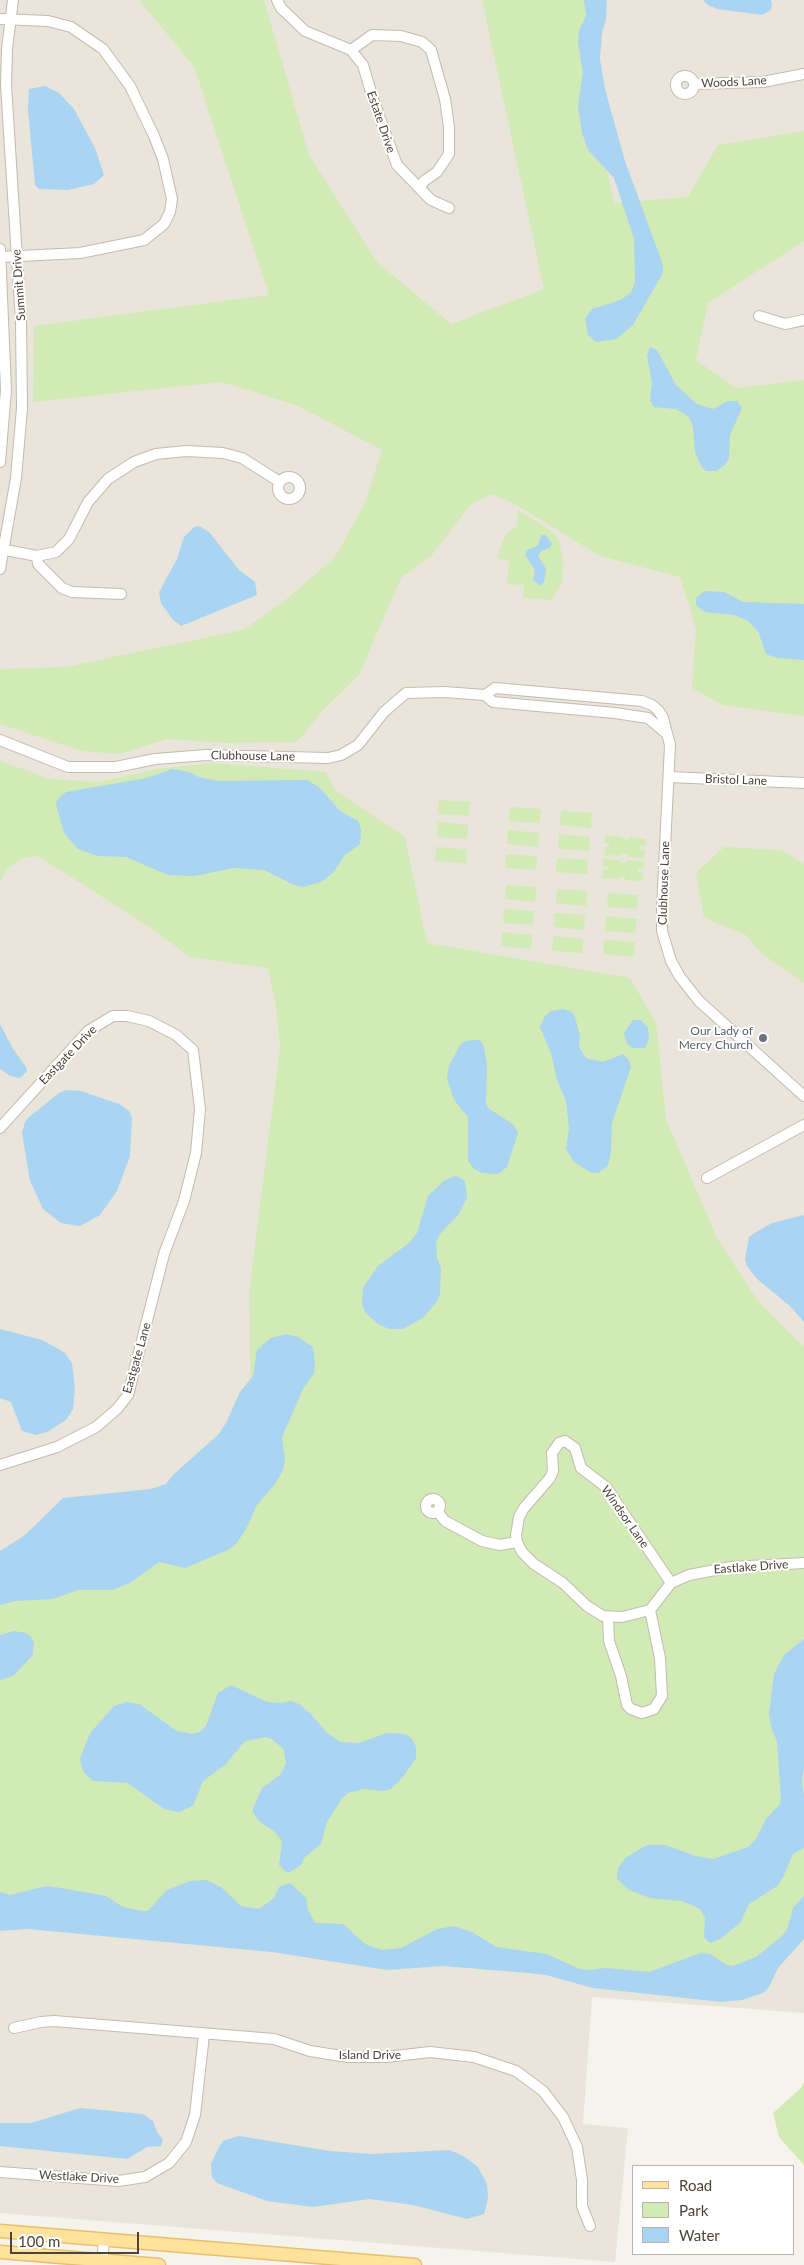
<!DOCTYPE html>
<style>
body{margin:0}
#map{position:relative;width:804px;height:2265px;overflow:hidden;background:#f6f3ec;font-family:Lato,sans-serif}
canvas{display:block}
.legend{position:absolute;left:632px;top:2165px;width:162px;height:90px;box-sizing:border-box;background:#fff;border:1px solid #b7b4b0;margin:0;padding:6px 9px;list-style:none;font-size:15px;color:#4b4439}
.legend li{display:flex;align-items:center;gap:10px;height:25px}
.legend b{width:25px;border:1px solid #b7b4b0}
.scale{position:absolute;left:10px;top:2232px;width:129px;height:22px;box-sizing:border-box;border:2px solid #4b4439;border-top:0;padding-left:6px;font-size:15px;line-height:18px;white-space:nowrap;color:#4b4439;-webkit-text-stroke:4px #fff;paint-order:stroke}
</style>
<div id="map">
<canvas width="804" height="2265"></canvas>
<ul class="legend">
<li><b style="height:6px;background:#ffe39c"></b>Road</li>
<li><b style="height:14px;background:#d2eab5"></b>Park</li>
<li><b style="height:14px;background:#a9d4f2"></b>Water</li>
</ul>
<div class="scale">100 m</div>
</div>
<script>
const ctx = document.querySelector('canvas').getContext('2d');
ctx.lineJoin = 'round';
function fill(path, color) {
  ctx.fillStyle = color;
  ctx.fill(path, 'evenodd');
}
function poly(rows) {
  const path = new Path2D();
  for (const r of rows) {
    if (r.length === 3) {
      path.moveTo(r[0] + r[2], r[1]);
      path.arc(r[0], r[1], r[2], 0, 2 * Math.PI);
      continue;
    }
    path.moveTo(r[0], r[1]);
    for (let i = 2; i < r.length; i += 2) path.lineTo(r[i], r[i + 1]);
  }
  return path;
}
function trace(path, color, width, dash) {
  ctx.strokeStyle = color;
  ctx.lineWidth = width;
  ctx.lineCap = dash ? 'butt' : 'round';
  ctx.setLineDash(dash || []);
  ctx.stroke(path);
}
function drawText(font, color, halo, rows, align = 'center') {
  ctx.font = font + ' Lato,sans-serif';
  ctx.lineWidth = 4;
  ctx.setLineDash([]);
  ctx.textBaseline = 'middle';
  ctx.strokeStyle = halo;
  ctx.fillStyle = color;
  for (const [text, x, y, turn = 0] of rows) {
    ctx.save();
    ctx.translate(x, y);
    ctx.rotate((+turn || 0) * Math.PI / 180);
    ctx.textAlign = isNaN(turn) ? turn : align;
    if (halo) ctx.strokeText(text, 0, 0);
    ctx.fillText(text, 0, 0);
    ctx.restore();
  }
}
const residential = poly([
 [0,0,804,0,804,2013,592,1997,583,2124,628,2128,615,2262,0,2213]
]);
const green = poly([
 [139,0,264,0,309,155,377,262,451,324,544,289,482,0,587,0,589,100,615,203,688,197,718,145,804,131,804,241,708,303,696,360,736,388,804,380,804,716,723,705,692,688,696,629,680,577,600,556,515,504,491,494,470,505,431,556,401,578,359,675,325,708,297,742,227,743,167,739,119,754,82,751,0,724,0,669,65,667,243,630,282,603,335,557,364,505,382,450,296,405,221,382,33,402,34,326,269,295,194,66],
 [518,510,551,531,559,540,563,561,562,582,552,600,523,598,524,585,507,584,509,560,498,559,499,550,506,534,517,526],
 [0,761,51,779,98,782,157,769,213,763,326,772,335,790,405,837,427,943,630,978,656,1023,666,1119,717,1238,757,1300,804,1347,804,1924,746,1974,710,1986,0,1918,0,1573,132,1558,251,1407,249,1293,280,1048,276,1006,268,968,190,957,145,924,38,856,22,858,6,870,0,882],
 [439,800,470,802,469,816,438,814],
 [510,807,541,809,540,823,509,821],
 [561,811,592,813,591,828,560,825],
 [438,822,468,825,467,839,437,837],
 [508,830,539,833,538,847,507,844],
 [559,834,590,837,589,851,558,849],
 [605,835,623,837,623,839,629,840,629,837,646,839,646,846,640,846,640,849,645,850,645,858,628,857,627,854,622,854,621,856,604,855,605,847,609,847,609,844,605,843],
 [436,847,467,849,466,863,435,861],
 [724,847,781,850,804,864,804,983,761,953,746,935,704,918,696,873],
 [506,854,537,856,536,870,505,868],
 [557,858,588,860,587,874,556,872],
 [603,859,621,860,621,863,626,863,627,860,644,862,644,869,638,869,638,873,643,873,643,881,625,880,625,877,620,877,619,879,602,878,602,870,608,870,608,867,603,866],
 [506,885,537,887,535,902,505,899],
 [557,889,587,891,586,906,556,903],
 [608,893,638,895,637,909,607,907],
 [504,909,534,911,533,925,503,923],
 [555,913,585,915,584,930,554,927],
 [606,916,637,919,635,933,605,931],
 [502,932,532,935,531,949,501,946],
 [553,936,583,939,582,953,552,951],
 [604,940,635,942,633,957,603,954],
 [804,2082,804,2165,779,2137,773,2113,801,2088]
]);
const water = poly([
 [584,0,607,0,606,19,602,33,600,59,605,89,625,161,663,265,663,273,633,325,616,339,596,342,588,335,585,319,592,309,620,300,631,293,635,281,634,239,614,178,588,150,582,133,578,106,583,73,578,42,579,31,586,16],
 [703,0,771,0,772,5,771,10,762,15,717,9,708,5],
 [45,86,59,93,74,109,95,148,104,175,94,184,68,190,39,189,35,185,28,110,29,89],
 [650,347,657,350,676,385,697,404,713,409,728,401,737,401,742,408,730,435,729,458,725,465,716,471,706,471,701,466,695,452,693,426,688,416,676,409,654,407,650,400,652,383,647,356],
 [199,526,209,532,239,570,255,582,257,595,181,626,173,620,161,603,159,592,177,559,184,537,194,527],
 [542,535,545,535,552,543,550,548,541,551,538,556,546,569,544,582,540,586,533,580,535,570,525,555,527,550,537,546],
 [705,591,724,592,743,602,804,604,804,660,777,658,766,654,758,631,748,621,734,615,705,612,699,608,696,604,696,598],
 [172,769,189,772,199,777,218,781,307,780,320,788,340,811,358,821,361,829,360,844,345,855,333,873,321,882,303,887,294,885,264,870,234,868,194,876,168,875,126,857,98,856,78,849,64,833,56,805,57,800,66,792,147,778],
 [563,1009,572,1012,575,1017,580,1036,579,1047,586,1058,603,1062,623,1054,629,1060,631,1067,612,1123,611,1151,608,1166,598,1173,592,1173,574,1162,566,1149,569,1129,566,1101,557,1080,551,1053,540,1027,545,1016,551,1011],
 [633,1020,641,1020,648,1028,649,1038,645,1048,634,1048,627,1044,624,1033],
 [0,1024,13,1049,26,1067,27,1071,20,1078,10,1076,0,1069],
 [474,1040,480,1040,484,1047,487,1064,486,1104,488,1108,514,1125,518,1133,507,1167,498,1174,482,1173,474,1169,468,1161,468,1117,454,1100,447,1078,449,1066,460,1045,466,1041],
 [66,1090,81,1091,119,1104,129,1111,132,1118,130,1156,117,1191,100,1215,80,1226,61,1223,43,1209,30,1181,22,1133,25,1122,29,1117,59,1093],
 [456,1176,465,1181,467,1198,458,1215,439,1235,436,1243,437,1258,441,1267,440,1293,438,1300,424,1317,403,1329,389,1329,378,1324,365,1312,362,1304,363,1288,378,1266,409,1243,417,1233,428,1196,445,1180],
 [804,1215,804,1322,790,1306,757,1279,747,1266,745,1259,749,1237,756,1232,772,1223],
 [0,1329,42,1340,64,1352,72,1363,75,1389,73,1409,66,1420,47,1432,36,1435,22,1431,11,1402,0,1398],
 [286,1334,298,1337,313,1347,315,1365,314,1373,303,1389,282,1437,285,1462,282,1472,275,1484,257,1505,245,1531,235,1545,228,1550,185,1568,159,1562,130,1583,113,1590,78,1590,53,1599,15,1601,0,1605,0,1551,25,1535,63,1498,151,1489,166,1484,174,1474,218,1435,226,1423,240,1392,253,1376,257,1350,271,1338],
 [14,1631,26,1633,31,1637,34,1643,33,1655,13,1676,0,1680,0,1635],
 [804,1639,804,1767,802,1783,804,1795,804,1848,793,1854,783,1877,777,1886,749,1904,740,1923,720,1939,710,1943,704,1937,705,1918,700,1909,682,1901,650,1898,629,1890,617,1879,618,1868,625,1858,647,1845,665,1845,696,1856,713,1859,748,1847,756,1839,766,1819,780,1804,781,1799,777,1742,771,1727,769,1713,774,1674,785,1654],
 [231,1685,267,1702,280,1703,291,1701,299,1704,310,1713,326,1732,340,1742,359,1743,387,1733,406,1734,413,1740,416,1747,416,1758,403,1777,391,1789,384,1791,364,1789,348,1793,342,1798,327,1822,321,1844,304,1858,301,1865,290,1872,286,1872,279,1865,282,1841,276,1833,258,1820,253,1812,253,1808,262,1788,281,1774,286,1763,284,1750,272,1739,265,1737,245,1741,225,1765,203,1781,193,1806,179,1812,164,1809,128,1783,93,1781,83,1771,80,1759,85,1745,91,1732,114,1706,127,1702,139,1704,177,1731,192,1734,200,1732,206,1726,218,1693],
 [207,1880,221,1887,241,1906,259,1909,274,1898,279,1887,290,1883,306,1898,308,1910,315,1923,343,1924,365,1944,382,1950,401,1948,437,1929,454,1926,472,1932,496,1947,547,1954,579,1969,588,1970,606,1968,649,1972,701,1953,710,1954,727,1965,733,1966,756,1957,780,1938,787,1930,793,1908,804,1896,804,1939,778,1968,769,1987,763,1993,742,2000,722,2002,593,1988,546,1975,528,1973,443,1966,387,1970,272,1952,28,1929,0,1931,0,1892,10,1895,46,1886,55,1887,106,1896,123,1907,143,1911,148,1911,167,1890,190,1881],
 [80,2108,143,2114,153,2121,157,2132,163,2140,161,2146,147,2147,127,2159,0,2146,0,2123,31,2123],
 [239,2136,330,2151,372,2154,450,2150,465,2157,478,2167,487,2184,488,2199,484,2214,467,2219,413,2205,370,2199,313,2207,267,2201,217,2183,212,2177,211,2164,219,2147,223,2141]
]);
const minor = poly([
 [277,0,281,8,305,31,351,50,363,65,373,99,397,165,431,200,449,208],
 [0,19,48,21,71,27,103,49,130,86,154,136,163,159,172,199,170,212,164,224,144,240,80,253,0,257],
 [351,50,372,35,401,36,422,42,431,50,445,99,449,127,449,154,437,172,424,181,420,188],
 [685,85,9],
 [694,84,763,82,804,74],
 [0,249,6,390,0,462],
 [759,316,785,324,804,320],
 [289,488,11],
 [0,549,37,556,56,552,69,539,88,502,108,479,134,462,156,454,186,451,223,453,242,458,280,482],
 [37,556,38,564,62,588,72,592,121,594],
 [0,569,16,478,22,408,21,321,6,85,7,49,13,0],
 [485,695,495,688,642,701,652,705,658,710,663,718,670,745,662,909,662,931,671,961,680,977,699,1001,804,1096],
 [0,740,68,767,116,767,155,759,206,755,328,758,341,755,358,745,384,712,406,693,444,692,485,695,493,702,615,713,648,718,667,734],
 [669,777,804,783],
 [0,1128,88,1031,113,1016,127,1016,149,1021,176,1035,193,1050,200,1109,196,1153,184,1201,164,1254,128,1395,117,1409,96,1427,57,1447,0,1465],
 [707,1178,804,1125],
 [433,1506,7],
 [437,1511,445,1521,482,1541,500,1545,517,1542],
 [671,1583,606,1487,581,1468,575,1448,565,1441,559,1443,552,1453,553,1471,550,1478,524,1508,519,1517,516,1535,517,1542,522,1552,534,1564,563,1583,587,1606,603,1616,622,1617,650,1610,671,1583,689,1575,731,1567,804,1563],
 [608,1617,609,1641,621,1676,627,1705,631,1709,642,1713,654,1709,662,1696,660,1658,650,1610],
 [14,2028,41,2022,54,2021,274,2039,310,2051,348,2057,386,2057,430,2052,474,2057,516,2071,543,2091,563,2117,577,2147,582,2180,582,2206,590,2226],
 [0,2172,118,2181,145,2177,169,2163,186,2142,195,2115,204,2035],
 [102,2265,104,2240]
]);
const major = poly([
 [0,2231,415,2265],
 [0,2252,159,2265]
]);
const markers = [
 [763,1038,5,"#6b7280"]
];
const streetNames = [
 ["Woods Lane",734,82,-3],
 ["Estate Drive",381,122,71],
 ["Summit Drive",19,285,-94],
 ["Clubhouse Lane",253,756,1],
 ["Bristol Lane",736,780,2],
 ["Clubhouse Lane",664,883,-88],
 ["Eastgate Drive",68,1055,-46],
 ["Eastgate Lane",137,1358,-74],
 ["Windsor Lane",625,1517,55],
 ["Eastlake Drive",751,1567,-4],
 ["Island Drive",370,2055],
 ["Westlake Drive",79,2177,3]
];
const worshipNames = [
 ["Our Lady of",753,1031],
 ["Mercy Church",753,1045]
];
fill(residential, '#eae5da');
fill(green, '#d2eab5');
fill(water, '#a9d4f2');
trace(minor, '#c2bbae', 12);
trace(major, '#e6c16a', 15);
trace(minor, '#fff', 10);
trace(major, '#ffe39c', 12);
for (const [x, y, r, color] of markers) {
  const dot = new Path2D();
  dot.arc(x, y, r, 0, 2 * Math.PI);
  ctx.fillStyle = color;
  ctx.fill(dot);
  trace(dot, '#fff', 2);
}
drawText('12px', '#4b4439', '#fff', streetNames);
drawText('12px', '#5b616d', '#fff', worshipNames, 'right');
</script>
